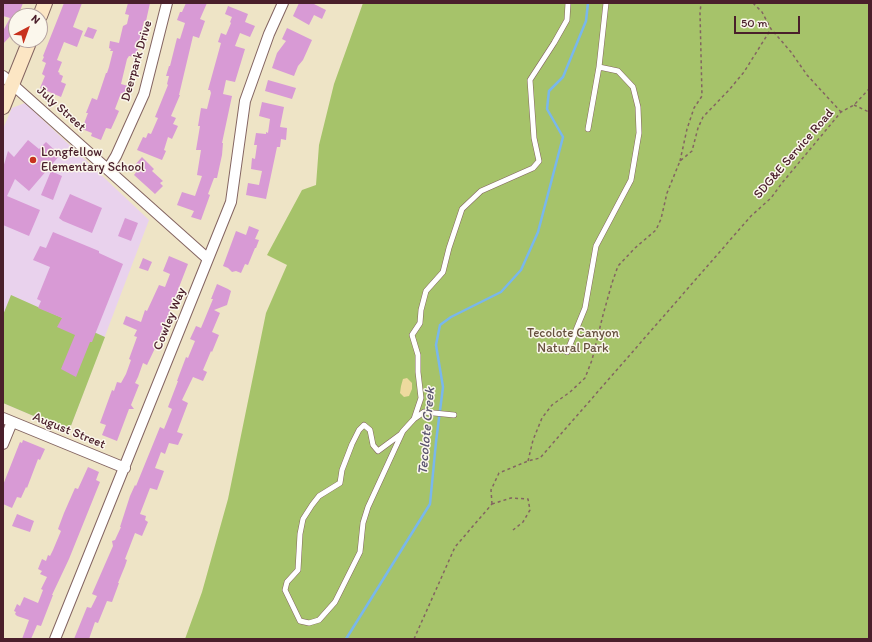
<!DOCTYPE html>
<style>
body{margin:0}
#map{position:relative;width:872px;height:642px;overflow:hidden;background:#eee4c6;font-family:Itim,sans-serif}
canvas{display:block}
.frame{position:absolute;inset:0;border:4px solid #4a1f2b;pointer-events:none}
.north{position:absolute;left:8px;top:8px;width:40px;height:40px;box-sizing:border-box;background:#fbf7ec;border:1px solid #b4a19f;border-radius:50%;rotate:41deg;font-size:11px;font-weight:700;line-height:16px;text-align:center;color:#4a1f2b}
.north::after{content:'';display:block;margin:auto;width:14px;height:18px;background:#c8321e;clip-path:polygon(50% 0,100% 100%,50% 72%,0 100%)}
.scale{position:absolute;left:734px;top:16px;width:66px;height:18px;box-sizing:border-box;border:2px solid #4a1f2b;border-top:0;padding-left:5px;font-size:12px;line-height:14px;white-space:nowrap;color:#4a1f2b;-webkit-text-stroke:3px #fbf7ec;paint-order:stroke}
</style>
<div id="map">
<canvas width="872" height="642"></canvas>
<div class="frame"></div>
<div class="north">N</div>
<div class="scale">50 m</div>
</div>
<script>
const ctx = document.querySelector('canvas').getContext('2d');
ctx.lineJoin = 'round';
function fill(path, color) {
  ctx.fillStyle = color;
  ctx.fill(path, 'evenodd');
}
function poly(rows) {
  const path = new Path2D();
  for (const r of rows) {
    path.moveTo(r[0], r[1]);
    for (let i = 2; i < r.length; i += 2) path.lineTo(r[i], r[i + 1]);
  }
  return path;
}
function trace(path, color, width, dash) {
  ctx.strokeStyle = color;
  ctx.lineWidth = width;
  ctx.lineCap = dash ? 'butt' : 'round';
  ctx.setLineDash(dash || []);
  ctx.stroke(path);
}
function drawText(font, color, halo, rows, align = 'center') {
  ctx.font = font + ' Itim,sans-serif';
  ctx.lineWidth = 3;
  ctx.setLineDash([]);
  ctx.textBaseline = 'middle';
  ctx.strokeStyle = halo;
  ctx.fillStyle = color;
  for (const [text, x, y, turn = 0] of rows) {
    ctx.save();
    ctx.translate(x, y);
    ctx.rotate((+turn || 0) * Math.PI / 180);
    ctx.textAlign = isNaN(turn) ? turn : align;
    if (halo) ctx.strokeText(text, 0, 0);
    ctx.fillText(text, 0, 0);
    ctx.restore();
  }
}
const built = poly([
 [25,103,149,220,69,431,3,403,3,129,12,108]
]);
const green = poly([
 [363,3,869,3,869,639,185,639,202,592,228,499,266,313,287,265,267,255,302,190,316,185,319,145,334,84],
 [11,295,105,337,69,431,3,403,3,315]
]);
const sand = poly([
 [407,378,412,383,412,389,409,396,404,397,400,393,401,386,403,379]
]);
const stream = poly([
 [346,639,430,504,436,442,443,387,436,345,440,325,451,317,501,292,521,270,538,232,563,137,547,109,549,91,563,77,586,21,588,3]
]);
const building = poly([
 [3,3,23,3,18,16,16,16,16,26,14,32,3,44,3,31,10,18,3,16],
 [64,3,82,3,73,27,83,31,77,47,64,42,57,60,62,62,58,72,60,73,59,74,63,76,61,82,66,84,61,97,40,88,45,76,42,74,46,63,42,61,44,57,43,56],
 [128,3,150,3,146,21,144,21,136,57,129,56,127,59,121,84,128,86,125,95,121,93,115,109,119,111,116,118,111,129,106,128,101,140,91,136,92,133,82,129,88,113,86,113,92,98,97,100,106,73,107,73,109,67,113,51,110,51,111,49,109,48,110,41,119,43,123,26,127,24,129,15,125,14],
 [186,3,207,3,200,19,205,21,199,38,193,36,179,95,180,95,171,116,176,118,173,124,178,126,172,139,168,137,164,150,166,151,162,160,137,150,143,137,146,138,148,133,151,134,158,118,155,117,168,85,167,84,169,76,166,76,169,66,170,66,177,38,180,39,185,23,177,20,180,12,182,12],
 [299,3,312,3,326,10,322,19,314,15,309,25,293,16],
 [228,6,248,14,245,22,255,26,250,37,240,33,235,46,245,49,235,82,226,80,223,94,232,96,222,143,223,143,222,155,217,178,214,178,208,194,210,195,201,220,191,217,194,211,177,205,182,192,195,196,202,176,197,175,201,150,196,150,200,126,198,126,201,108,207,109,211,93,210,90,208,90,221,43,218,42,221,33,226,35,231,23,230,22,232,17,225,14],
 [88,27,97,30,93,39,84,36],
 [287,28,312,40,303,60,298,66,294,76,272,68,277,53,286,41,282,39],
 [268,80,296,88,292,99,265,91],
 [262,102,284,107,280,127,287,128,286,140,281,139,280,147,277,147,266,199,246,195,248,183,259,185,262,171,251,169,252,158,255,159,257,145,254,145,256,133,266,134,266,132,268,133,270,119,259,116],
 [28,140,39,149,46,142,60,155,29,191,15,179,7,196,40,210,29,236,3,225,3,168,8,151,14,157],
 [142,157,154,169,152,171,163,181,160,183,163,186,155,194,134,175,137,171,133,167],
 [51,171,62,176,53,200,41,195],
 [70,194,102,208,92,233,63,221,59,218],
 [125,218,138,223,131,241,118,236],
 [249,226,259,230,255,239,259,240,256,248,255,248,248,265,245,264,241,273,236,271,232,272,228,268,223,266,236,231,246,235],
 [53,232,99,251,99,253,123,264,92,342,90,342,76,377,61,369,75,335,57,327,62,318,38,308,41,301,37,299,50,267,33,260,40,246,46,248],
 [169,256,188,264,157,344,147,365,143,363,138,377,135,383,139,385,131,405,134,409,129,409,117,441,102,435,106,425,100,423,112,390,114,391,117,382,121,383,126,374,131,360,129,359,137,337,134,336,137,330,123,324,126,316,141,322,145,310,147,311,159,285,165,287,170,274,163,271],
 [143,258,152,262,148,271,139,268],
 [217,284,228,289,231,291,227,305,214,310,220,313,212,332,219,335,212,352,211,351,203,370,207,372,203,381,193,377,182,400,188,403,177,432,183,434,178,445,169,443,165,454,161,452,155,468,164,471,157,490,150,488,140,514,146,516,145,520,148,522,142,536,135,533,125,559,127,560,125,566,118,583,119,583,112,602,107,601,98,623,95,622,89,639,74,639,87,607,91,608,97,596,92,594,113,546,112,541,115,540,121,527,120,527,130,496,135,485,136,486,160,427,164,429,172,409,168,407,178,381,177,381,186,357,188,358,195,341,190,339,196,326,201,328,213,299,211,299],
 [23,440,45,449,40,460,38,459,27,488,26,487,21,498,17,497,12,508,3,504,3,485,20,442,22,443],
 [88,467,99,472,96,480,100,482,69,559,52,595,53,595,41,626,37,625,31,639,22,639,29,620,17,616,15,614,16,612,14,611,17,604,20,606,24,597,38,603,43,590,41,589,47,577,40,574,42,571,38,569,42,559,46,561,48,555,50,556,53,550,61,531,58,529,64,513,75,488,78,489],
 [17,514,34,521,30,532,12,526]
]);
const path = poly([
 [753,3,762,12,771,29,791,52,807,75,841,112],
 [854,105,869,112],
 [680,161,687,129,694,108,702,96,700,13,701,3],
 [528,461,533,440,542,418,552,405,570,392,585,378,592,360,603,315,612,283,618,266,635,248,656,230,661,219,667,193,680,161,692,151,698,128,703,117,729,90,744,72,771,29],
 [492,504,491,490,499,473,528,461,540,458,751,216,771,198,782,183,841,112,854,105,869,89],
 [492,504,511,498,528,499,530,510,523,522,513,530],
 [414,639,455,547,492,504]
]);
const lane = poly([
 [599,67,606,3],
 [567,352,585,308,596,246,631,180,639,133,638,107,633,87,618,71,599,67,588,129],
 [414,419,424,412,454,415],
 [403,431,368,507,363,523,360,552,335,602,319,620,309,623,300,621,285,590,287,582,298,570,300,534,303,519,312,505,319,496,340,483,342,470,352,444,359,430,364,425,370,430,373,445,378,451,401,434,403,431,414,419,421,398,418,372,418,355,412,335,420,323,421,310,426,291,443,272,449,248,462,209,481,191,533,168,539,161,534,138,530,80,554,43,567,20,568,3]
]);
const street = poly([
 [3,76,208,259],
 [108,169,116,156,144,94,167,3],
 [3,418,125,468],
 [3,444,12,422],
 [55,639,231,202,245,101,269,34,283,3]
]);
const secondary = poly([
 [40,16,45,3],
 [3,107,30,40]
]);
const markers = [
 [33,160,4,"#c8321e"]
];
const streetNames = [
 ["Deerpark Drive",137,61,-74],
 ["July Street",61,109,42],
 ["SDG&E Service Road",794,154,-49],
 ["Cowley Way",170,319,-68],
 ["August Street",69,431,22]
];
const poiNames = [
 ["Longfellow",41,153],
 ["Elementary School",41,168]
];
const parkNames = [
 ["Tecolote Canyon",573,334],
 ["Natural Park",573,349]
];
const waterNames = [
 ["Tecolote Creek",427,431,-85]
];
fill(built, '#e9d2ed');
fill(green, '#a6c36a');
fill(sand, '#eeda9e');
trace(stream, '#79b7ec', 2.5);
fill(building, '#d89ad5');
trace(lane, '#836461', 6);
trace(street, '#836461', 12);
trace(secondary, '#836461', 16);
trace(path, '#836461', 1.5, [3, 3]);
trace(lane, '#fff', 5);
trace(street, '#fff', 10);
trace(secondary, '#fce6c4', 14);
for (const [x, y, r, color] of markers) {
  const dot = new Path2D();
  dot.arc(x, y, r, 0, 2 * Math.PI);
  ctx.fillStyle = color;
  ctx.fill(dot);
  trace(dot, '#fbf7ec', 1.5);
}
drawText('13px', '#4a1f2b', '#fbf7ec', streetNames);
drawText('13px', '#4a1f2b', '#fbf7ec', poiNames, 'left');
drawText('13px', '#66503e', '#fbf7ec', parkNames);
drawText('italic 14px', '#5a546f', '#fbf7ec', waterNames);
</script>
